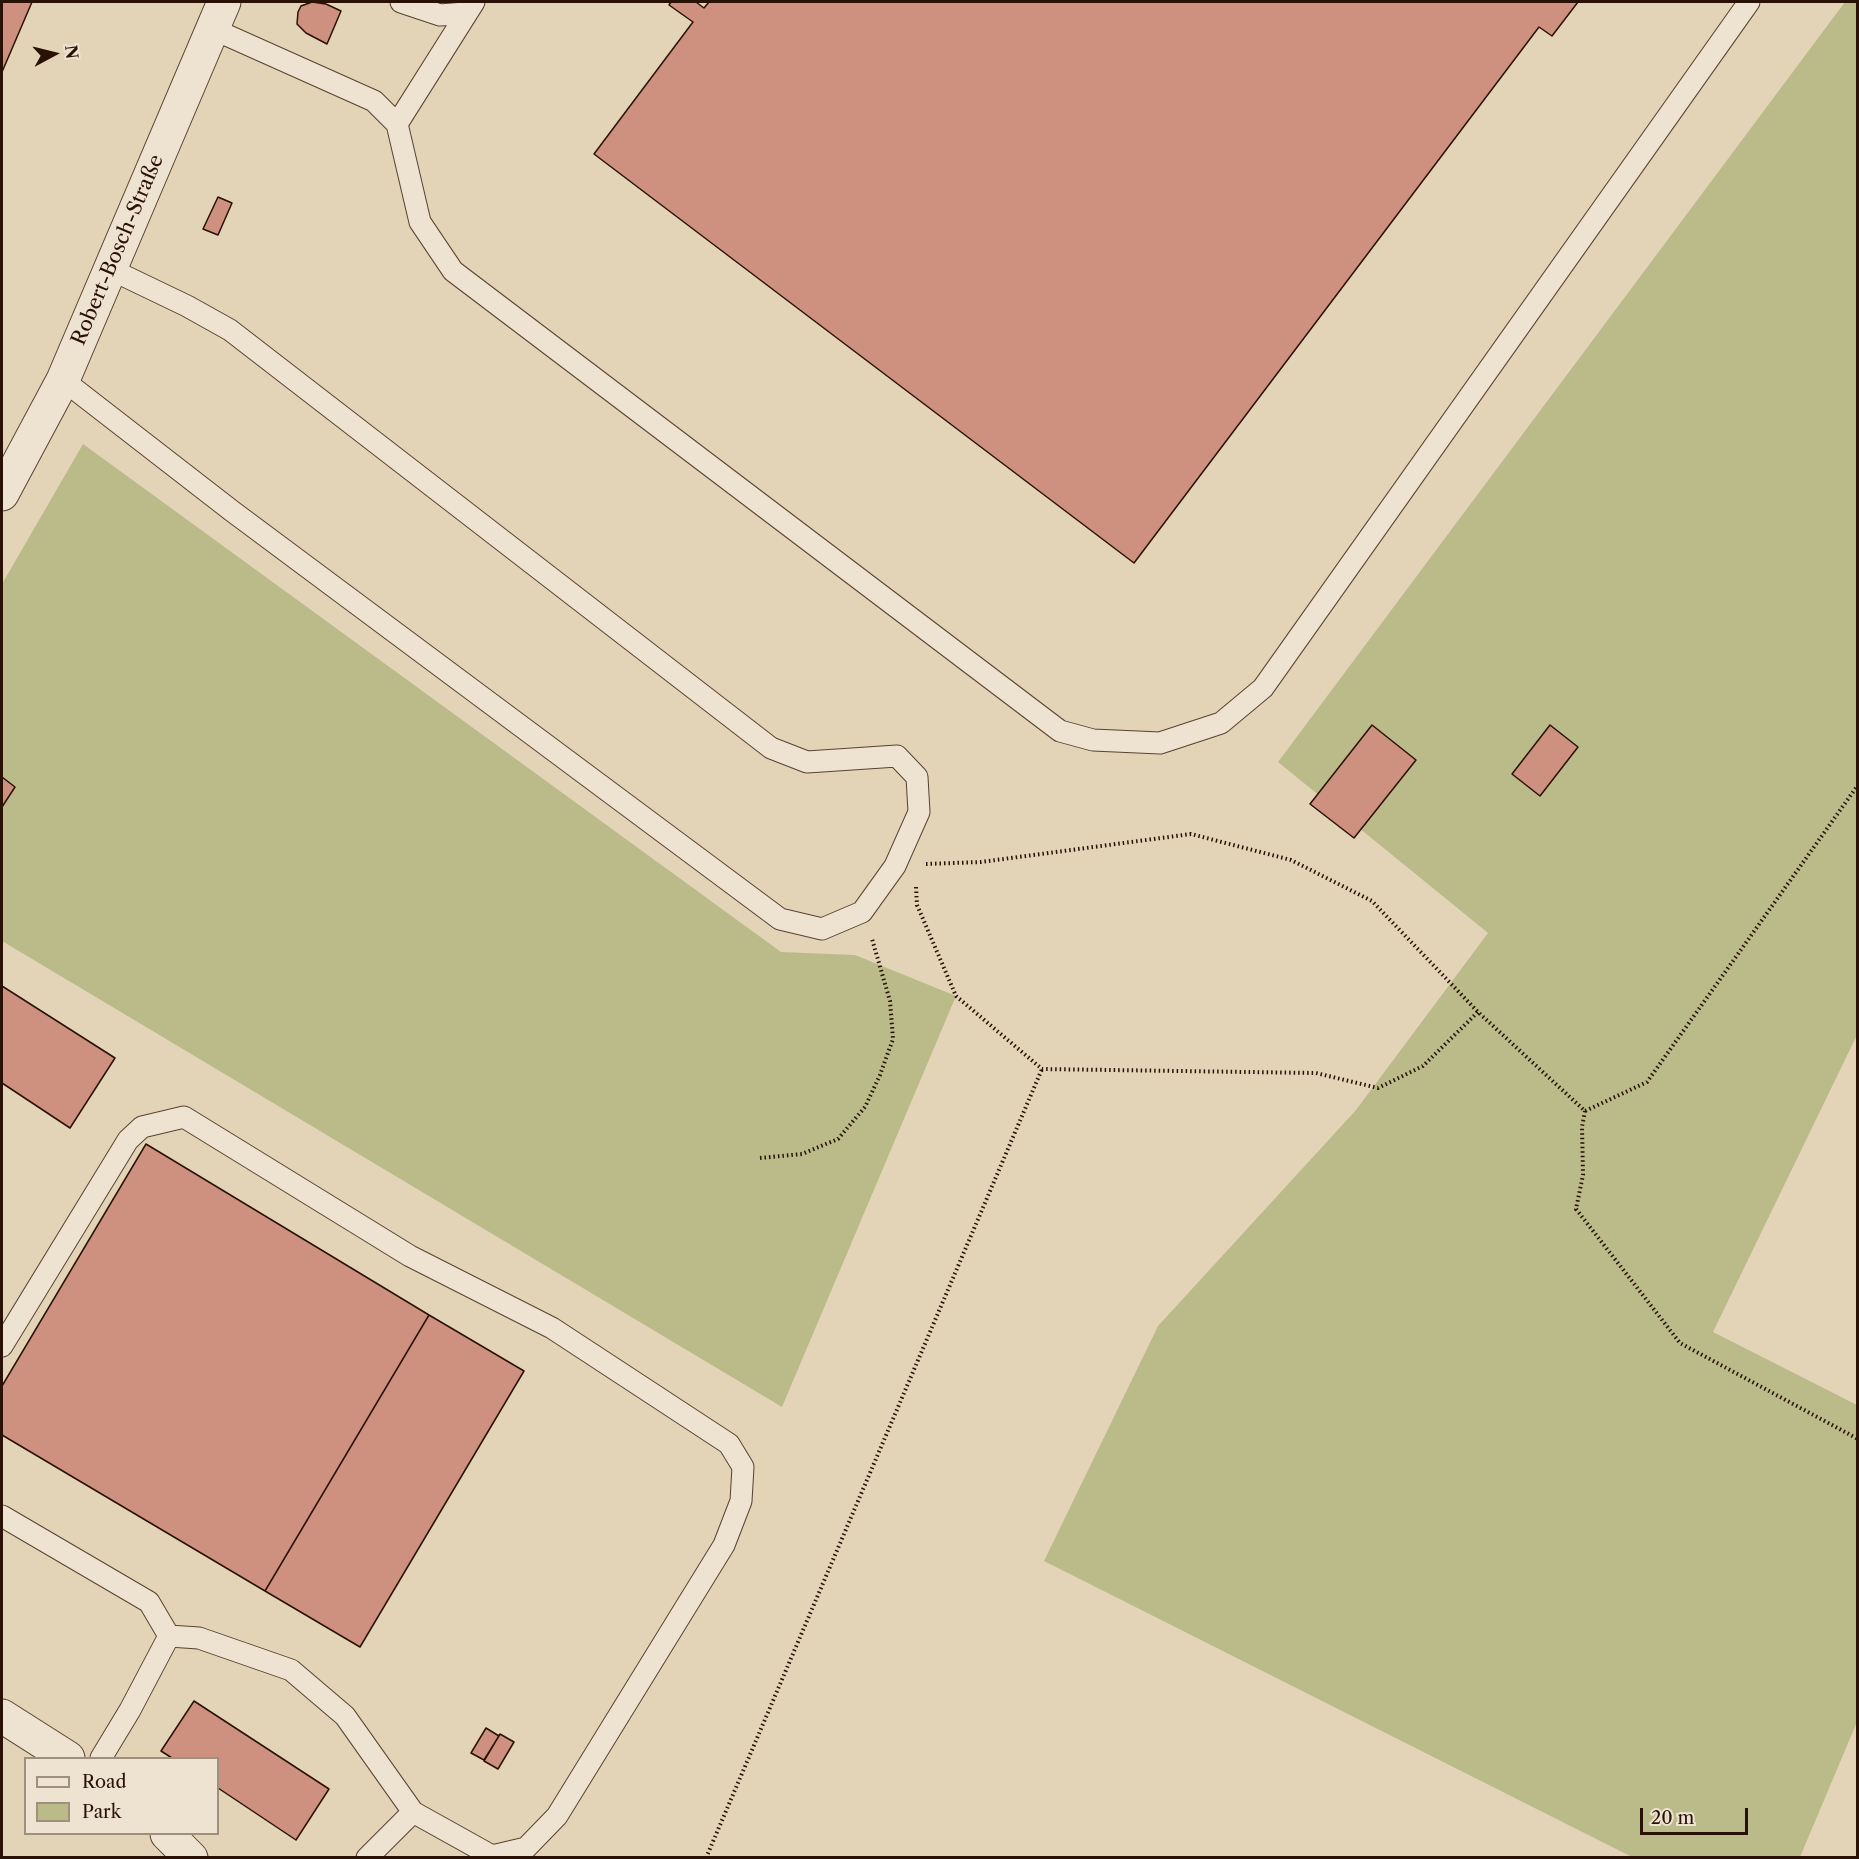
<!DOCTYPE html>
<meta charset="utf-8">
<style>
body{margin:0}
#map{position:relative;width:1859px;height:1859px;overflow:hidden;background:#e3d4b7;font-family:"Libre Caslon Text",serif}
canvas{display:block}
.frame{position:absolute;inset:0;border:3px solid #291106;pointer-events:none}
.legend{position:absolute;left:24px;top:1757px;width:195px;height:78px;box-sizing:border-box;background:#ede3d0;border:2px solid #9f8f7f;margin:0;padding:8px 10px;list-style:none;font-size:18px;color:#291106}
.legend li{display:flex;align-items:center;gap:12px;height:30px}
.legend b{width:30px;border:2px solid #9f8f7f}
.north{position:absolute;left:24px;top:24px;width:60px;height:60px;-webkit-text-stroke:4px #ede3d0;paint-order:stroke;rotate:83deg;font-size:16px;font-weight:700;line-height:24px;text-align:center;color:#291106}
.north::after{content:'';display:block;margin:auto;width:21px;height:27px;background:#291106;clip-path:polygon(50% 0,100% 100%,50% 72%,0 100%)}
.scale{position:absolute;left:1640px;top:1808px;width:108px;height:27px;box-sizing:border-box;border:3px solid #291106;border-top:0;padding-left:8px;font-size:18px;line-height:21px;white-space:nowrap;color:#291106;-webkit-text-stroke:4px #ede3d0;paint-order:stroke}
</style>
<div id="map">
<canvas width="1859" height="1859"></canvas>
<div class="frame"></div>
<ul class="legend">
<li><b style="height:8px;background:#ede3d0"></b>Road</li>
<li><b style="height:16px;background:#bbbb89"></b>Park</li>
</ul>
<div class="north">N</div>
<div class="scale">20 m</div>
</div>
<script>
const ctx = document.querySelector('canvas').getContext('2d');
ctx.lineJoin = 'round';
function fill(path, color) {
  ctx.fillStyle = color;
  ctx.fill(path, 'evenodd');
}
function poly(rows) {
  const path = new Path2D();
  for (const r of rows) {
    path.moveTo(r[0], r[1]);
    for (let i = 2; i < r.length; i += 2) path.lineTo(r[i], r[i + 1]);
  }
  return path;
}
function trace(path, color, width, dash) {
  ctx.strokeStyle = color;
  ctx.lineWidth = width;
  ctx.lineCap = dash ? 'butt' : 'round';
  ctx.setLineDash(dash || []);
  ctx.stroke(path);
}
function drawText(font, color, halo, rows, align = 'center') {
  ctx.font = font + ' "Libre Caslon Text",serif';
  ctx.lineWidth = 5;
  ctx.setLineDash([]);
  ctx.textBaseline = 'middle';
  ctx.strokeStyle = halo;
  ctx.fillStyle = color;
  for (const [text, x, y, turn = 0] of rows) {
    ctx.save();
    ctx.translate(x, y);
    ctx.rotate((+turn || 0) * Math.PI / 180);
    ctx.textAlign = isNaN(turn) ? turn : align;
    if (halo) ctx.strokeText(text, 0, 0);
    ctx.fillText(text, 0, 0);
    ctx.restore();
  }
}
const green = poly([
 [1845,2,1857,2,1857,1035,1713,1332,1857,1405,1857,1722,1800,1857,1632,1857,1044,1561,1158,1326,1356,1110,1488,933,1278,762],
 [83,444,781,952,855,955,956,996,782,1407,2,941,2,584]
]);
const building = poly([
 [2,2,32,2,2,72,2,2],
 [312,2,326,4,341,11,327,44,306,33,297,24,298,12,301,6,312,2],
 [671,2,696,2,704,8,709,2,1578,2,1552,36,1539,27,1134,563,594,154,693,22,669,5,671,2],
 [218,197,232,203,218,235,203,229,218,197],
 [1372,725,1416,760,1354,838,1310,804,1372,725],
 [1550,725,1578,747,1540,796,1512,774,1550,725],
 [2,777,15,787,2,807,2,777],
 [2,986,115,1058,70,1128,2,1083,2,986],
 [146,1144,429,1315,265,1591,2,1435,2,1386,146,1144],
 [429,1315,524,1371,360,1647,265,1591,429,1315],
 [194,1701,329,1789,296,1840,218,1788,218,1758,172,1758,161,1751,194,1701],
 [486,1728,499,1736,484,1760,471,1753,486,1728],
 [500,1734,514,1742,498,1769,484,1761,500,1734]
]);
const path = poly([
 [926,864,981,862,1191,834,1291,860,1372,901,1478,1012,1585,1111,1647,1082,1858,785],
 [916,887,917,905,956,996,1042,1069,1316,1073,1378,1088,1423,1066,1478,1012],
 [1585,1111,1582,1127,1583,1175,1576,1209,1680,1343,1858,1439],
 [760,1158,802,1154,838,1139,865,1107,880,1075,893,1039,890,1001,872,939],
 [706,1858,1042,1069]
]);
const lane = poly([
 [401,2,440,15,465,13],
 [213,29,374,101,397,124,420,222,453,271,1060,731,1093,740,1160,743,1221,723,1263,688,1749,2],
 [397,124,474,2],
 [63,380,232,511,780,919,822,929,862,912,895,866,919,812,917,777,897,756,807,762,771,748,230,330,187,306,110,269],
 [2,1346,128,1140,142,1127,184,1117,410,1256,552,1328,729,1444,743,1467,741,1501,724,1545,557,1816,526,1848,492,1856,413,1812,345,1716,291,1670,199,1638,169,1636],
 [2,1516,149,1602,169,1636],
 [101,1758,130,1710,169,1636],
 [367,1858,413,1812]
]);
const street = poly([
 [2,494,63,380,224,2],
 [2,1716,68,1758],
 [167,1834,191,1858]
]);
const streetNames = [
 ["Robert-Bosch-Straße",118,250,-67]
];
fill(green, '#bbbb89');
fill(building, '#ce917f');
trace(building, '#291106', 1.5);
trace(lane, '#584232', 23);
trace(street, '#584232', 35);
trace(path, '#291106', 4, [1.5, 3]);
trace(lane, '#ede3d0', 21);
trace(street, '#ede3d0', 33);
drawText('20px', '#291106', '#ede3d0', streetNames);
</script>
